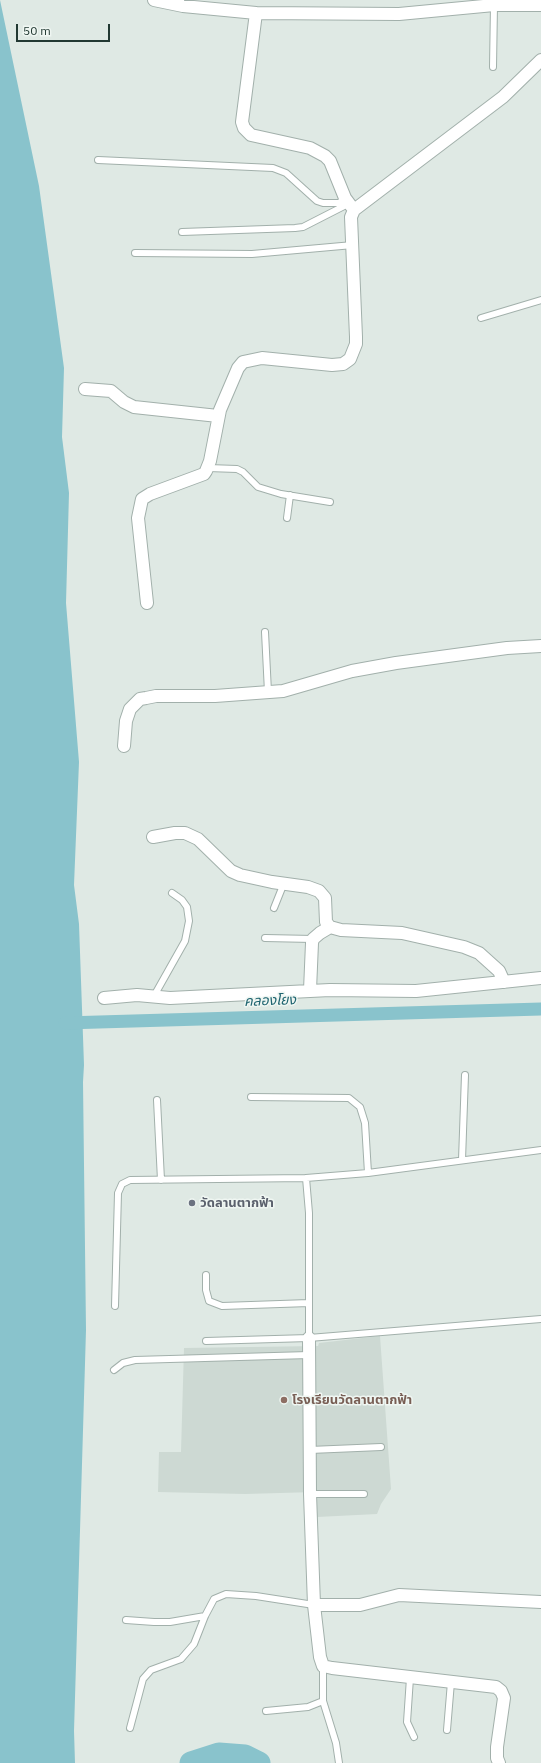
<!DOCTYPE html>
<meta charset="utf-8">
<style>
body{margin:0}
#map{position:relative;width:541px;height:1763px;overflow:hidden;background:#dfe9e4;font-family:"IBM Plex Sans",sans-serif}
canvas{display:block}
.scale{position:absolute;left:16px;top:24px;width:94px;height:18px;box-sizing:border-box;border:2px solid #213832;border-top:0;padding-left:5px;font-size:12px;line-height:14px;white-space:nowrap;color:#213832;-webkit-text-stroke:3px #eff6f2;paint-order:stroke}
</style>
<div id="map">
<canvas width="541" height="1763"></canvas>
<div class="scale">50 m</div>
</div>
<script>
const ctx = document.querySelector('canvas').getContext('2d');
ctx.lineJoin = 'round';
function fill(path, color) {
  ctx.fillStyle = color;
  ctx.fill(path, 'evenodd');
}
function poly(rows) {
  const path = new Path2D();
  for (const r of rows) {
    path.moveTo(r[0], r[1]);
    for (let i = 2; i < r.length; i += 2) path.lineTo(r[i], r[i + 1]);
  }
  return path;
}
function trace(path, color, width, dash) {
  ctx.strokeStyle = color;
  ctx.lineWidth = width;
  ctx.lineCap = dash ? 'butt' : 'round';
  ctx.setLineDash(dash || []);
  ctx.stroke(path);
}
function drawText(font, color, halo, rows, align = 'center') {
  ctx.font = font + ' "IBM Plex Sans","Noto Sans Thai",sans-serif';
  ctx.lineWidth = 3;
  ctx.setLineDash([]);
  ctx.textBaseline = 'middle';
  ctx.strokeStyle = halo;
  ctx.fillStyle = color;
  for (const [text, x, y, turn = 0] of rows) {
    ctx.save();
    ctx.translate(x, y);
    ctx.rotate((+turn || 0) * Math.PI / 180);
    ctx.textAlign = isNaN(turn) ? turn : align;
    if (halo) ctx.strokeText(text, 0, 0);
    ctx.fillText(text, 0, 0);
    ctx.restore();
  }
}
const built = poly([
 [380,1336,391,1489,381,1504,377,1514,317,1517,315,1492,245,1494,158,1492,159,1452,181,1452,184,1348,318,1346,319,1343]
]);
const water = poly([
 [0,0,39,186,64,368,62,437,69,493,66,603,79,762,74,885,79,924,84,1065,83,1082,86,1330,74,1731,75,1763,0,1763]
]);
const canal = poly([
 [65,1023,541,1009]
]);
const river = poly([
 [191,1763,219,1754,245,1756,259,1763]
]);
const service = poly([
 [493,67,494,5],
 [98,160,273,168,286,173,317,201,323,203,339,203,345,198],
 [182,232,295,228,303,227,348,204],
 [135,253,252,254,353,245],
 [481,318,541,300],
 [208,468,237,469,243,472,258,487,281,494,330,502],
 [287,518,290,495],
 [265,632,268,692],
 [274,908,284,883],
 [265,938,313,939],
 [154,996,185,941,189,921,187,907,182,900,172,893],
 [251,1097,349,1098,360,1107,365,1123,368,1173],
 [157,1100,161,1180],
 [462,1160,465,1075],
 [306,1178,309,1213,309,1338],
 [206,1275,206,1290,209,1301,222,1306,309,1303],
 [115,1306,118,1193,122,1184,130,1180,306,1178,368,1173,541,1150],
 [206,1341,309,1338,541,1319],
 [114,1370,123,1363,135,1360,309,1355],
 [310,1450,381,1447],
 [310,1494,364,1494],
 [126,1620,154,1622,170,1622,205,1616],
 [323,1666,323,1701,336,1743,339,1763],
 [410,1678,407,1722,414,1737],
 [266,1711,308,1707,323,1701],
 [130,1728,143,1679,151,1670,181,1659,194,1644,205,1616,214,1599,226,1594,256,1596,314,1605],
 [447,1730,451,1682]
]);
const minor = poly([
 [154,0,183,6,256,13,399,14,494,5,541,5],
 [256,13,242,122,244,128,251,135,310,148,325,156,330,161,345,198,354,210],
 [85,389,111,391,124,402,134,407,218,416],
 [147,603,138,518,142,499,150,494,204,474,206,471,210,461,220,410,238,368,243,362,262,358,332,365,343,364,350,359,356,344,356,337,351,217,354,210,503,97,541,60],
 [124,746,126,721,130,709,140,699,146,698,156,696,215,696,283,691,352,671,396,663,507,648,541,646],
 [153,837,175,833,185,833,198,839,231,871,240,875,272,882,308,887,319,891,325,898,326,922,330,927,341,930,402,933,464,947,479,953,499,971,504,982],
 [310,990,312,943,313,939,320,933,330,927],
 [104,998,137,995,170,998,330,990,416,991,541,978],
 [309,1338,310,1494,314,1605,320,1657,323,1666,332,1668,496,1687,501,1691,504,1698,497,1747,497,1758,499,1763],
 [314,1605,360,1605,399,1595,541,1602]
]);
const markers = [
 [192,1203,4,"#6b7280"],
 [284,1400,4,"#8d6e63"]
];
const worshipNames = [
 ["วัดลานตากฟ้า",200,1203]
];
const educationNames = [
 ["โรงเรียนวัดลานตากฟ้า",292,1400]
];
const waterNames = [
 ["คลองโยง",270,1001,-2]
];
fill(built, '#cdd9d3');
fill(water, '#89c3cc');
trace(canal, '#89c3cc', 13);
trace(river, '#89c3cc', 23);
trace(service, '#a2b0ab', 8);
trace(minor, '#a2b0ab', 14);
trace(service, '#fff', 6);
trace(minor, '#fff', 12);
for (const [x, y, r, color] of markers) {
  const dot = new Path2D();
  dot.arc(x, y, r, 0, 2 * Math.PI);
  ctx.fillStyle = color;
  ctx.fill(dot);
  trace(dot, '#eff6f2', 1.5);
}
drawText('bold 13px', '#5b616d', '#eff6f2', worshipNames, 'left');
drawText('bold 13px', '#785e54', '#eff6f2', educationNames, 'left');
drawText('italic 14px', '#1f6470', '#eff6f2', waterNames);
</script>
